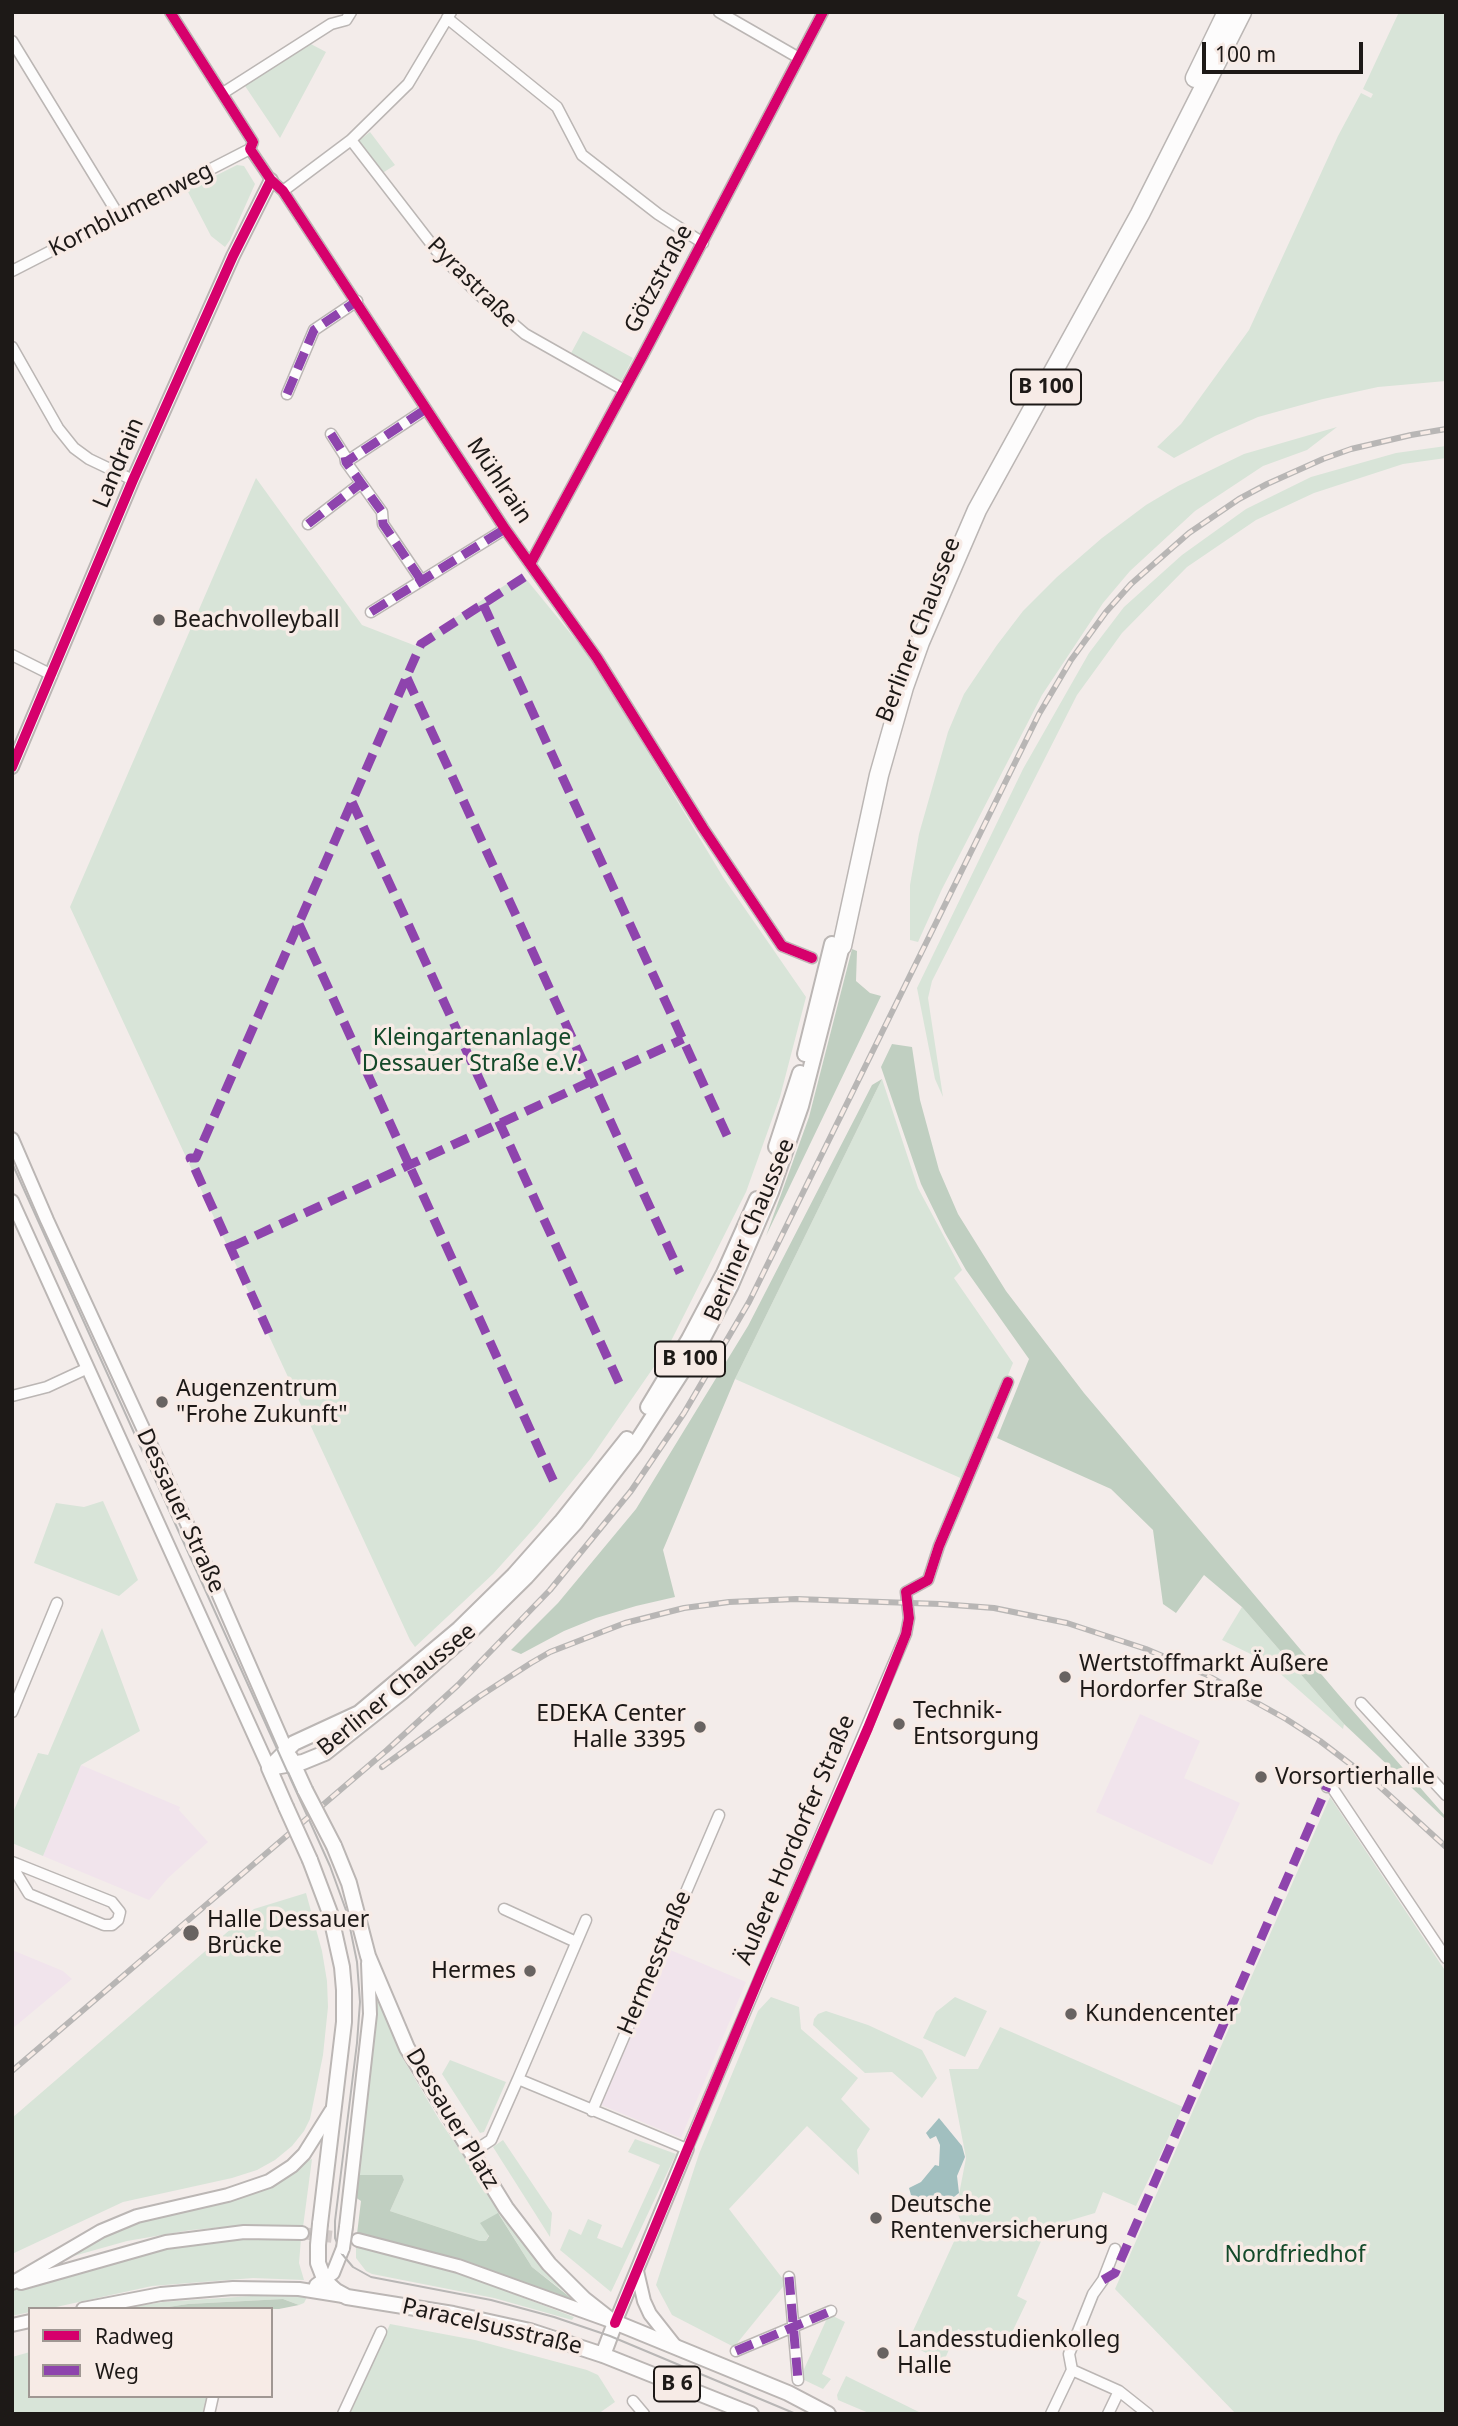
<!DOCTYPE html>
<meta charset="utf-8">
<style>
body{margin:0}
#map{position:relative;width:1458px;height:2426px;overflow:hidden;background:#f3ecea;font-family:"Noto Sans",sans-serif}
canvas{display:block}
.frame{position:absolute;inset:0;border:14px solid #1d1917;pointer-events:none}
.legend{position:absolute;left:28px;top:2307px;width:245px;height:91px;box-sizing:border-box;background:#f7ebe6;border:2px solid #a09793;margin:0;padding:9px 12px;list-style:none;font-size:21px;color:#1d1917}
.legend li{display:flex;align-items:center;gap:14px;height:35px}
.legend b{width:35px;border:2px solid #a09793}
.scale{position:absolute;left:1202px;top:42px;width:161px;height:32px;box-sizing:border-box;border:4px solid #1d1917;border-top:0;padding-left:9px;font-size:21px;line-height:24px;white-space:nowrap;color:#1d1917;-webkit-text-stroke:5px #f7ebe6;paint-order:stroke}
</style>
<div id="map">
<canvas width="1458" height="2426"></canvas>
<div class="frame"></div>
<ul class="legend">
<li><b style="height:9px;background:#d6006c"></b>Radweg</li>
<li><b style="height:9px;background:#8e44ad"></b>Weg</li>
</ul>
<div class="scale">100 m</div>
</div>
<script>
const ctx = document.querySelector('canvas').getContext('2d');
ctx.lineJoin = 'round';
function fill(path, color) {
  ctx.fillStyle = color;
  ctx.fill(path, 'evenodd');
}
function poly(rows) {
  const path = new Path2D();
  for (const r of rows) {
    path.moveTo(r[0], r[1]);
    for (let i = 2; i < r.length; i += 2) path.lineTo(r[i], r[i + 1]);
  }
  return path;
}
function trace(path, color, width, dash) {
  ctx.strokeStyle = color;
  ctx.lineWidth = width;
  ctx.lineCap = dash ? 'butt' : 'round';
  ctx.setLineDash(dash || []);
  ctx.stroke(path);
}
function drawText(font, color, halo, rows, align = 'center') {
  ctx.font = font + ' "Noto Sans",sans-serif';
  ctx.lineWidth = 7;
  ctx.setLineDash([]);
  ctx.textBaseline = 'middle';
  ctx.strokeStyle = halo;
  ctx.fillStyle = color;
  for (const [text, x, y, turn = 0] of rows) {
    ctx.save();
    ctx.translate(x, y);
    ctx.rotate((+turn || 0) * Math.PI / 180);
    ctx.textAlign = isNaN(turn) ? turn : align;
    if (halo) ctx.strokeText(text, 0, 0);
    ctx.fillText(text, 0, 0);
    ctx.restore();
  }
}
const industrial = poly([
 [1140,1714,1200,1741,1184,1778,1240,1803,1212,1865,1096,1812],
 [81,1765,180,1807,179,1810,208,1842,168,1878,149,1900,43,1856],
 [668,1949,746,1982,681,2138,599,2104],
 [12,1950,63,1971,72,1979,12,2029]
]);
const green = poly([
 [1399,12,1446,12,1446,381,1378,387,1323,399,1258,417,1215,436,1174,458,1157,447,1181,424,1249,330,1338,136,1361,93,1371,98,1373,94,1363,89],
 [309,43,326,52,280,138,243,83],
 [370,132,395,165,381,174,357,142],
 [237,165,244,166,255,184,230,240,225,247,211,236,187,190],
 [583,331,633,358,620,383,570,355],
 [1337,427,1307,450,1263,466,1195,511,1130,571,1103,603,1042,695,942,889,918,942,910,940,910,885,919,834,948,732,964,694,997,645,1023,611,1057,577,1102,538,1146,505,1178,486,1244,454],
 [1446,446,1446,458,1403,464,1314,493,1256,520,1187,567,1122,633,1077,695,932,981,928,998,943,1097,935,1079,917,988,1023,769,1089,653,1124,607,1182,555,1246,509,1311,477,1396,453],
 [256,478,362,625,416,646,430,634,522,574,593,661,723,877,806,997,780,1097,746,1192,669,1345,591,1458,537,1525,493,1574,415,1647,410,1640,70,907],
 [882,1079,918,1188,962,1270,954,1278,1013,1363,965,1480,735,1379],
 [103,1501,138,1580,119,1596,34,1563,56,1503,84,1507],
 [1242,1607,1344,1724,1343,1729,1267,1662,1222,1640],
 [102,1628,140,1731,81,1765,43,1856,12,1843,12,1815,38,1753,48,1755],
 [1330,1797,1446,1972,1446,2414,1236,2414,1115,2289],
 [306,1893,322,1951,327,1981,328,2007,323,2055,310,2119,304,2131,292,2146,275,2160,257,2170,232,2178,123,2202,12,2254,12,2118,254,1909],
 [771,1997,799,2007,801,2029,858,2078,841,2099,870,2129,857,2150,859,2175,807,2126,729,2209,786,2283,734,2347,672,2315,656,2285,699,2154,758,2011],
 [955,1997,987,2011,965,2057,923,2038,936,2012],
 [380,2001,402,2057,440,2121,528,2251,578,2301,578,2306,571,2303,571,2297,532,2267,499,2214,486,2241,480,2241,390,2211,404,2180,357,2175,376,2002],
 [826,2011,868,2025,922,2050,937,2078,922,2098,892,2072,865,2073,813,2025,814,2019,818,2014],
 [1000,2027,1183,2107,1136,2206,1103,2192,1095,2213,1068,2221,1058,2235,1046,2230,1017,2296,1027,2301,1004,2349,958,2329,944,2361,907,2344,962,2224,956,2210,966,2158,949,2069,978,2069],
 [450,2060,506,2082,484,2132,480,2133,442,2074],
 [635,2139,676,2154,611,2292,560,2250,569,2229,581,2235,588,2219,602,2225,597,2238,622,2248,660,2165,628,2152],
 [503,2140,552,2213,550,2237,493,2147],
 [312,2159,303,2227,236,2226,191,2230,127,2241,70,2257,93,2242,129,2225],
 [268,2238,301,2239,299,2263,304,2280,253,2278,152,2286,47,2309,30,2309,30,2312,12,2316,12,2291,53,2276,134,2254,195,2243],
 [356,2245,440,2266,574,2317,572,2320,494,2298,372,2274,366,2271,356,2258],
 [251,2296,307,2297,304,2303,299,2305,283,2299,188,2304,155,2309,119,2309,163,2302],
 [829,2314,845,2322,822,2374,831,2379,823,2389,800,2378],
 [390,2324,475,2340,587,2370,598,2375,615,2402,598,2414,350,2414],
 [30,2352,30,2396,208,2396,204,2414,12,2414,12,2357],
 [846,2376,923,2414,871,2414,838,2400,837,2395]
]);
const forest = poly([
 [852,949,857,951,856,981,870,993,881,996,766,1236,809,1117],
 [892,1044,912,1047,920,1100,939,1170,958,1214,1006,1291,1084,1393,1338,1694,1446,1817,1446,1820,1344,1724,1242,1607,1204,1575,1176,1613,1163,1604,1153,1530,1111,1489,997,1438,1029,1359,966,1270,945,1233,921,1184,881,1067],
 [882,1079,735,1379,663,1550,675,1597,636,1606,596,1618,564,1631,521,1654,511,1650,558,1603,636,1509,748,1326,872,1085],
 [357,2175,402,2175,404,2180,390,2211,480,2241,486,2241,489,2236,480,2223,498,2213,532,2267,571,2298,571,2303,454,2258,357,2234,361,2201,355,2197],
 [283,2299,299,2305,279,2309,155,2309,188,2304]
]);
const water = poly([
 [939,2118,962,2146,965,2157,957,2176,959,2193,946,2203,935,2198,924,2201,911,2195,909,2188,921,2182,935,2165,939,2166,940,2145,936,2136,930,2139,926,2133]
]);
const secondaryTunnel = poly([
 [302,2233,358,2240]
]);
const street = poly([
 [170,12,253,142,250,149,271,180,283,191,505,529,597,658,703,828,782,946,812,958],
 [719,12,799,58],
 [447,18,557,107,582,155,658,214,703,243],
 [12,41,119,216],
 [223,93,331,24,346,20,351,12],
 [351,140,436,250,476,292,525,334,624,390],
 [283,191,351,140,408,84,451,12],
 [12,271,250,149],
 [12,347,58,428,74,448,89,459,133,480],
 [287,394,314,330,357,301],
 [331,434,345,456,346,462],
 [308,524,360,484],
 [530,564,642,357,823,12],
 [421,580,383,524,382,512,346,462,426,409],
 [371,612,505,529],
 [12,655,52,675],
 [12,1396,47,1387,88,1368],
 [1361,1703,1446,1795],
 [12,1712,57,1603],
 [1327,1787,1331,1786,1446,1958],
 [12,1862,112,1902,120,1912,118,1920,112,1925,104,1925,29,1894,12,1866],
 [504,1909,576,1942],
 [586,1920,518,2079,687,2149,906,1634,909,1618,906,1592,928,1580,939,1546,1008,1382],
 [592,2111,719,1815],
 [471,2153,491,2140,518,2079],
 [789,2277,798,2380],
 [736,2351,831,2311],
 [1072,2370,1119,2391],
 [633,2401,644,2414],
 [209,2414,213,2396],
 [343,2414,381,2332],
 [1051,2414,1072,2370,1069,2354,1093,2294,1103,2280,1115,2249],
 [1108,2414,1119,2391,1148,2414]
]);
const secondary = poly([
 [12,767,133,480,233,256,271,180],
 [12,1139,47,1220,201,1554,286,1749],
 [12,1201,269,1768],
 [346,2227,370,2014,368,1963],
 [358,2240,458,2266,608,2320],
 [637,2271,644,2301,650,2314,676,2347],
 [12,2283,101,2231,137,2216,228,2195,269,2181,292,2166,304,2154,331,2111],
 [21,2283,166,2242,244,2232,302,2233],
 [316,2285,333,2273,343,2248],
 [83,2309,161,2294,233,2288,299,2289,343,2296],
 [615,2323,687,2149],
 [12,2325,30,2321]
]);
const primary = poly([
 [805,1054,832,944],
 [776,1147,800,1073],
 [648,1407,689,1339,724,1273,757,1199],
 [290,1757,305,1790],
 [269,1768,303,1762,325,1753,402,1692,471,1631,526,1577,575,1523,634,1446,700,1344,731,1285,771,1192,801,1106,842,946],
 [269,1768,294,1743,359,1713,459,1629,514,1575,561,1522,627,1439],
 [269,1768,286,1807],
 [334,1846,349,1883,368,1956,407,2048,506,2208,549,2264,584,2299,612,2321,788,2393,828,2414],
 [310,1860,330,1913,342,1967,344,1990,344,2022,320,2224],
 [318,2245,318,2263,325,2281,336,2291,347,2297,453,2314,530,2331,603,2355,751,2414],
 [603,2355,615,2323]
]);
const highway = poly([
 [1195,78,1227,12],
 [842,946,879,775,904,687,920,642,977,510,1140,214,1242,12]
]);
const tram = poly([
 [12,1163,330,1866,347,1913,357,1962,360,2002,357,2043,335,2221,335,2238,342,2254,353,2267,371,2277,491,2300,554,2317,610,2336,796,2414]
]);
const rail = poly([
 [382,1767,480,1696,531,1663,550,1652,625,1623,684,1608,729,1602,796,1599,940,1604,994,1608,1067,1623,1146,1649,1205,1674,1286,1719,1320,1741,1378,1785,1446,1847],
 [12,2071,387,1750,458,1685,550,1590,631,1491,684,1413,749,1302,1039,714,1071,660,1106,612,1131,584,1189,533,1239,499,1267,484,1323,459,1351,449,1411,435,1446,429]
]);
const secondaryBridge = poly([
 [343,2248,346,2227]
]);
const primaryBridge = poly([
 [305,1790,334,1846],
 [286,1807,310,1860],
 [318,2245,320,2224]
]);
const quiet = poly([
 [287,394,314,330,357,301],
 [331,434,345,456,346,462],
 [308,524,360,484],
 [421,580,383,524,382,512,346,462,426,409],
 [483,604,729,1140],
 [371,612,505,529],
 [407,678,680,1273],
 [352,802,621,1387],
 [299,924,554,1482],
 [231,1247,683,1039],
 [269,1333,190,1158,196,1158,421,644,534,571],
 [789,2277,798,2380],
 [1103,2280,1115,2273,1327,1787],
 [736,2351,831,2311]
]);
const cycleway = poly([
 [170,12,253,142,250,149,271,180,283,191,505,529,597,658,703,828,782,946,812,958],
 [530,564,642,357,823,12],
 [12,767,133,480,233,256,271,180],
 [615,2323,761,1973,868,1728,906,1634,909,1618,906,1592,928,1580,939,1546,1008,1382]
]);
const markers = [
 [159,620,7,"#686361"],
 [162,1402,7,"#686361"],
 [1065,1677,7,"#686361"],
 [899,1724,7,"#686361"],
 [700,1727,7,"#686361"],
 [1261,1777,7,"#686361"],
 [191,1933,9,"#686361"],
 [530,1971,7,"#686361"],
 [1071,2014,7,"#686361"],
 [876,2218,7,"#686361"],
 [883,2353,7,"#686361"]
];
const shields = [
 [1046,387,70],
 [690,1359,70],
 [677,2384,46]
];
const shieldNames = [
 ["B 100",1046,387],
 ["B 100",690,1359],
 ["B 6",677,2384]
];
const streetNames = [
 ["Kornblumenweg",131,210,-27],
 ["Götzstraße",659,279,-62],
 ["Pyrastraße",472,283,45],
 ["Landrain",119,463,-67],
 ["Mühlrain",499,481,56],
 ["Berliner Chaussee",919,630,-69],
 ["Berliner Chaussee",750,1230,-67],
 ["Dessauer Straße",180,1511,65],
 ["Berliner Chaussee",397,1690,-39],
 ["Äußere Hordorfer Straße",796,1840,-67],
 ["Hermesstraße",655,1963,-67],
 ["Dessauer Platz",452,2119,59],
 ["Paracelsusstraße",492,2327,13]
];
const poiNames = [
 ["Beachvolleyball",173,620],
 ["Augenzentrum",176,1389],
 ["\"Frohe Zukunft\"",176,1415],
 ["Wertstoffmarkt Äußere",1079,1664],
 ["Hordorfer Straße",1079,1690],
 ["Technik-",913,1711],
 ["Entsorgung",913,1737],
 ["EDEKA Center",686,1714,"right"],
 ["Halle 3395",686,1740,"right"],
 ["Vorsortierhalle",1275,1777],
 ["Halle Dessauer",207,1920],
 ["Brücke",207,1946],
 ["Hermes",516,1971,"right"],
 ["Kundencenter",1085,2014],
 ["Deutsche",890,2205],
 ["Rentenversicherung",890,2231],
 ["Landesstudienkolleg",897,2340],
 ["Halle",897,2366]
];
const parkNames = [
 ["Kleingartenanlage",472,1038],
 ["Dessauer Straße e.V.",472,1064],
 ["Nordfriedhof",1295,2255]
];
fill(industrial, '#f1e4ec');
fill(green, '#d8e4d8');
fill(forest, '#c0cfc1');
fill(water, '#a1bfbf');
trace(secondaryTunnel, '#d3ccca', 12, [12, 6]);
trace(street, '#bbb6b4', 13);
trace(secondary, '#bbb6b4', 16);
trace(primary, '#bbb6b4', 18);
trace(highway, '#bbb6b4', 21);
trace(street, '#fdfcfc', 10);
trace(secondary, '#fdfcfc', 12);
trace(primary, '#fdfcfc', 14);
trace(highway, '#fdfcfc', 18);
trace(tram, '#b8b6b5', 2);
trace(rail, '#b8b6b5', 6);
trace(rail, '#f7ebe6', 3.5, [10]);
trace(secondaryBridge, '#bbb6b4', 16, []);
trace(primaryBridge, '#bbb6b4', 18, []);
trace(secondaryBridge, '#fdfcfc', 12);
trace(primaryBridge, '#fdfcfc', 14);
trace(quiet, '#8e44ad', 9, [18, 9]);
trace(cycleway, '#d6006c', 10);
for (const [x, y, r, color] of markers) {
  const dot = new Path2D();
  dot.arc(x, y, r, 0, 2 * Math.PI);
  ctx.fillStyle = color;
  ctx.fill(dot);
  trace(dot, '#f7ebe6', 2.5);
}
for (const [x, y, w] of shields) {
  const box = new Path2D();
  box.roundRect(x - w / 2, y - 17.5, w, 35, 5);
  ctx.fillStyle = '#f7ebe6';
  ctx.fill(box);
  trace(box, '#1d1917', 2);
}
drawText('bold 21px', '#1d1917', null, shieldNames);
drawText('23px', '#1d1917', '#f7ebe6', streetNames);
drawText('23px', '#1d1917', '#f7ebe6', poiNames, 'left');
drawText('23px', '#134929', '#f7ebe6', parkNames);
</script>
